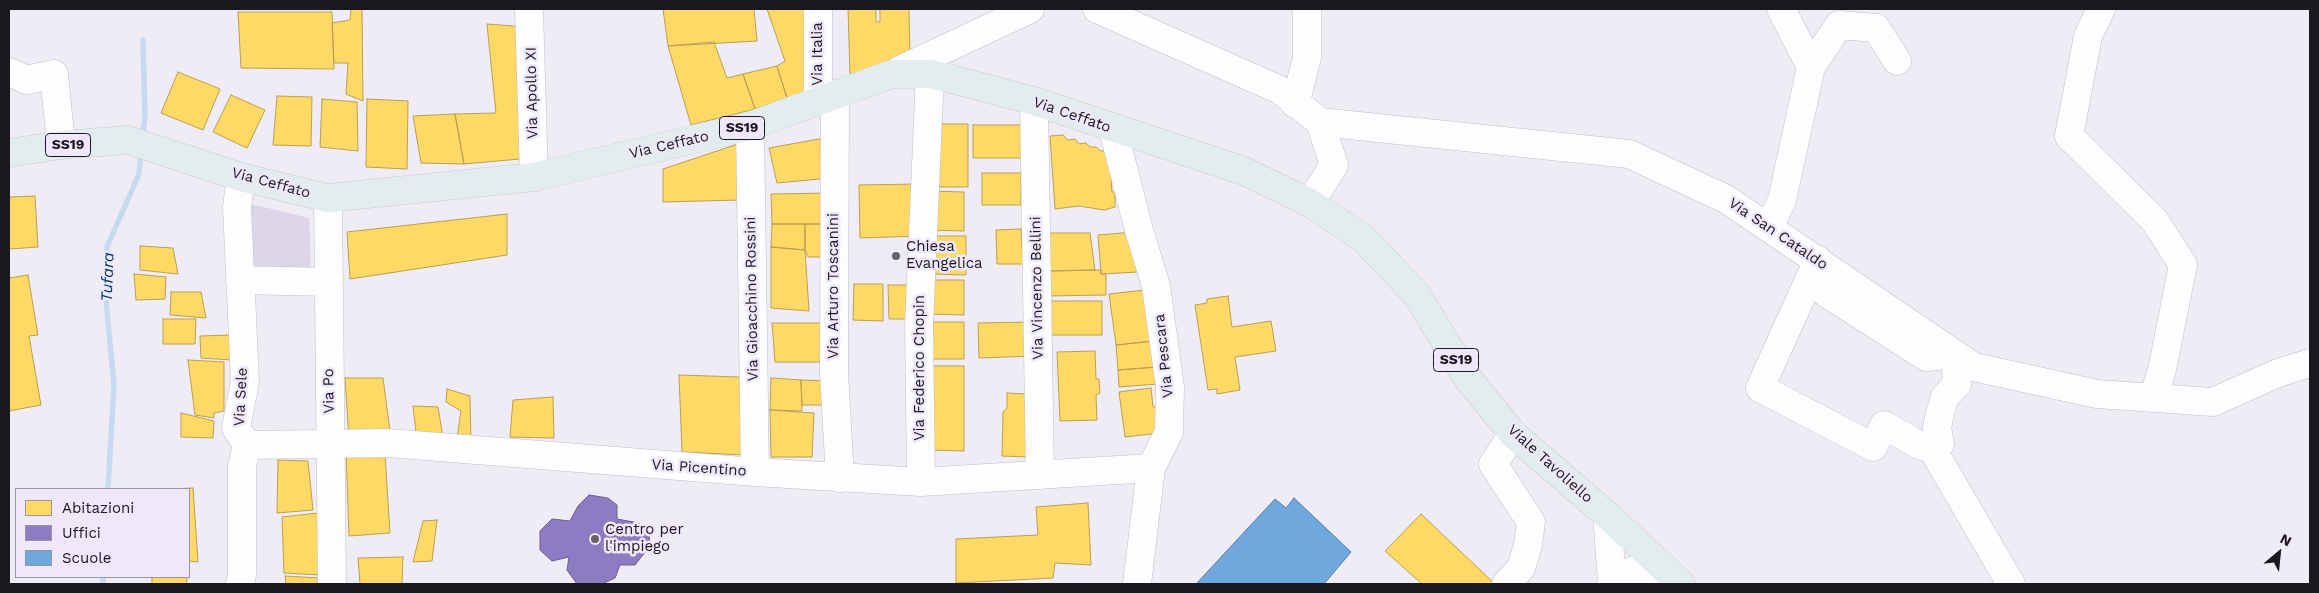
<!DOCTYPE html>
<style>
body{margin:0}
#map{position:relative;width:2319px;height:593px;overflow:hidden;background:#efecf6;font-family:"Work Sans",sans-serif}
canvas{display:block}
.frame{position:absolute;inset:0;border:10px solid #1a181e;pointer-events:none}
.legend{position:absolute;left:15px;top:488px;width:175px;height:90px;box-sizing:border-box;background:#eee8fa;border:1px solid #9995a2;margin:0;padding:6px 9px;list-style:none;font-size:15px;color:#1a181e}
.legend li{display:flex;align-items:center;gap:10px;height:25px}
.legend b{width:25px;border:1px solid #9995a2}
.north{position:absolute;left:2254px;top:528px;width:50px;height:50px;-webkit-text-stroke:4px #eee8fa;paint-order:stroke;rotate:28deg;font-size:14px;font-weight:700;line-height:20px;text-align:center;color:#1a181e}
.north::after{content:'';display:block;margin:auto;width:18px;height:22px;background:#1a181e;clip-path:polygon(50% 0,100% 100%,50% 72%,0 100%)}
</style>
<div id="map">
<canvas width="2319" height="593"></canvas>
<div class="frame"></div>
<ul class="legend">
<li><b style="height:14px;background:#ffd966"></b>Abitazioni</li>
<li><b style="height:14px;background:#8e7cc3"></b>Uffici</li>
<li><b style="height:14px;background:#6fa8dc"></b>Scuole</li>
</ul>
<div class="north">N</div>
</div>
<script>
const ctx = document.querySelector('canvas').getContext('2d');
ctx.lineJoin = 'round';
function fill(path, color) {
  ctx.fillStyle = color;
  ctx.fill(path, 'evenodd');
}
function poly(rows) {
  const path = new Path2D();
  for (const r of rows) {
    path.moveTo(r[0], r[1]);
    for (let i = 2; i < r.length; i += 2) path.lineTo(r[i], r[i + 1]);
  }
  return path;
}
function trace(path, color, width, dash) {
  ctx.strokeStyle = color;
  ctx.lineWidth = width;
  ctx.lineCap = dash ? 'butt' : 'round';
  ctx.setLineDash(dash || []);
  ctx.stroke(path);
}
function drawText(font, color, halo, rows, align = 'center') {
  ctx.font = font + ' "Work Sans",sans-serif';
  ctx.lineWidth = 5;
  ctx.setLineDash([]);
  ctx.textBaseline = 'middle';
  ctx.strokeStyle = halo;
  ctx.fillStyle = color;
  for (const [text, x, y, turn = 0] of rows) {
    ctx.save();
    ctx.translate(x, y);
    ctx.rotate((+turn || 0) * Math.PI / 180);
    ctx.textAlign = isNaN(turn) ? turn : align;
    if (halo) ctx.strokeText(text, 0, 0);
    ctx.fillText(text, 0, 0);
    ctx.restore();
  }
}
const green = poly([
 [251,204,309,218,311,269,248,266]
]);
const homes = poly([
 [351,9,362,9,363,101,346,94,348,63,334,63,332,23,350,20,351,9],
 [663,9,754,9,757,41,668,46,663,9],
 [767,9,811,9,813,93,787,98,777,66,785,61,767,9],
 [848,9,876,9,876,22,880,22,880,9,909,9,910,57,874,73,850,74,848,9],
 [238,12,332,12,334,69,241,68,238,12],
 [487,24,527,27,531,158,464,164,455,114,496,113,487,24],
 [714,42,727,78,743,74,755,109,691,125,668,46,714,42],
 [777,66,787,98,755,109,743,74,777,66],
 [178,72,220,89,203,130,161,113,178,72],
 [231,95,265,110,247,148,213,132,231,95],
 [277,96,312,97,311,146,273,145,277,96],
 [322,99,357,102,358,151,320,147,322,99],
 [367,99,408,101,407,169,366,167,367,99],
 [455,114,464,164,421,163,413,116,455,114],
 [931,124,968,124,968,187,931,187,931,124],
 [973,125,1026,125,1026,158,973,158,973,125],
 [1063,135,1068,140,1075,139,1079,144,1086,143,1090,147,1096,147,1101,151,1109,150,1112,192,1115,192,1115,207,1104,210,1079,206,1055,209,1050,136,1063,135],
 [830,137,830,178,777,183,769,148,830,137],
 [744,142,739,200,663,202,663,169,744,142],
 [982,173,1021,173,1021,205,982,205,982,173],
 [918,184,919,236,860,238,859,185,918,184],
 [927,191,964,192,964,231,927,230,927,191],
 [831,193,832,224,772,224,771,194,831,193],
 [35,196,38,247,9,249,9,197,35,196],
 [507,214,507,255,350,279,347,232,507,214],
 [772,224,805,224,805,250,771,247,772,224],
 [805,224,832,224,832,257,808,257,805,250,805,224],
 [1021,229,1023,264,997,264,996,230,1021,229],
 [1134,232,1138,272,1101,274,1098,235,1134,232],
 [1044,233,1090,233,1095,270,1046,271,1044,233],
 [930,236,966,236,966,275,930,274,930,236],
 [140,246,173,248,178,274,140,270,140,246],
 [771,247,805,250,809,311,771,308,771,247],
 [1101,270,1101,274,1106,274,1106,295,1047,296,1046,271,1101,270],
 [134,274,166,277,165,299,136,300,134,274],
 [28,275,38,335,29,336,41,405,9,411,9,278,28,275],
 [929,280,964,280,964,315,929,314,929,280],
 [854,284,883,284,883,321,853,320,854,284],
 [888,285,916,285,916,319,889,319,888,285],
 [1153,289,1154,341,1116,345,1109,294,1153,289],
 [171,292,201,292,206,318,170,315,171,292],
 [1228,296,1232,327,1271,321,1276,351,1235,357,1240,390,1217,394,1217,389,1208,390,1195,305,1207,303,1207,299,1228,296],
 [1049,301,1102,301,1102,335,1049,335,1049,301],
 [163,319,196,319,195,344,163,344,163,319],
 [929,322,964,322,964,359,929,359,929,322],
 [1035,322,1036,356,979,358,978,323,1035,322],
 [772,323,831,323,831,362,775,362,772,323],
 [230,335,232,360,201,358,200,336,230,335],
 [1154,341,1157,367,1118,370,1116,345,1154,341],
 [1095,351,1096,379,1099,379,1100,393,1096,395,1097,420,1060,421,1057,352,1095,351],
 [188,360,224,362,224,411,214,413,214,418,195,415,188,360],
 [930,366,964,366,964,451,929,450,930,366],
 [1157,367,1158,384,1119,387,1118,370,1157,367],
 [679,375,740,377,744,455,682,452,679,375],
 [345,378,383,378,391,439,349,439,345,378],
 [771,378,801,380,802,411,770,410,771,378],
 [801,380,830,381,833,405,802,405,801,380],
 [1151,388,1153,407,1164,406,1167,432,1125,437,1119,392,1151,388],
 [447,389,470,396,471,447,417,442,413,406,438,407,443,437,457,438,461,411,446,402,447,389],
 [1007,393,1027,394,1028,457,1002,456,1003,412,1007,408,1007,393],
 [553,397,554,438,510,437,513,400,553,397],
 [770,410,814,413,812,457,771,457,770,410],
 [181,413,214,421,213,438,181,437,181,413],
 [346,450,385,454,390,533,349,536,346,450],
 [278,460,308,461,313,510,277,513,278,460],
 [193,488,198,562,189,561,189,489,170,489,193,488],
 [1088,503,1091,565,1055,563,1053,578,956,583,956,539,1038,535,1036,507,1088,503],
 [318,513,320,575,284,573,282,517,318,513],
 [1421,514,1495,584,1422,584,1385,551,1421,514],
 [437,520,432,561,413,562,423,521,437,520],
 [403,557,402,584,360,584,358,558,403,557],
 [285,576,319,578,319,584,286,584,285,576],
 [152,577,187,577,187,584,152,584,152,577]
]);
const offices = poly([
 [589,495,608,498,617,505,617,519,639,523,649,533,650,546,635,565,620,565,615,578,602,584,577,584,567,570,569,557,552,561,540,550,540,531,552,519,570,521,578,506,589,495]
]);
const schools = poly([
 [1294,498,1351,552,1324,584,1196,584,1275,499,1286,508,1294,498]
]);
const stream = poly([
 [142,138,145,117,143,40],
 [108,489,114,385,106,300,107,247,139,174,141,152],
 [103,584,103,577]
]);
const minor = poly([
 [529,9,534,177],
 [1097,9,1280,90,1320,122],
 [1781,9,1811,67],
 [2101,9,2088,36,2069,136,2155,221,2183,265,2162,370,2153,398],
 [900,70,1030,9],
 [9,72,27,80,54,74,61,145],
 [835,94,834,373,840,478],
 [818,99,818,9],
 [1034,101,1040,475],
 [1295,104,1307,58,1307,9],
 [1320,122,1629,154,1726,199,1974,367,2097,394,2213,402,2278,373,2310,363],
 [750,126,755,472],
 [1113,129,1139,230,1156,286,1170,387,1169,432,1151,468,1137,584],
 [328,198,332,584],
 [1310,203,1334,165,1320,122],
 [1769,228,1782,200,1811,67,1839,25,1876,28,1897,61],
 [1818,260,1826,293,1926,357,1955,354,1957,384,1945,397,1940,413,1937,428,1940,444,1921,446,1884,425,1873,447,1760,388,1818,260],
 [240,280,328,282],
 [247,445,388,443,755,472,921,482,1151,468],
 [1930,445,2011,584],
 [921,482,919,325,930,74],
 [1607,515,1612,582],
 [240,584,242,575,242,466,247,445,236,428,245,381,237,207,241,177],
 [1506,584,1521,568,1528,545,1531,522,1493,464,1513,434],
 [1611,584,1632,571,1661,565,1658,584]
]);
const major = poly([
 [9,153,61,145,128,140,241,177,328,198,534,177,750,126,892,74,930,74,948,78,1034,101,1244,171,1310,203,1363,238,1417,295,1466,376,1513,434,1607,515,1681,584]
]);
const markers = [
 [896,256,5,"#65626a"],
 [595,539,5,"#65626a"]
];
const shields = [
 [742,128,45],
 [68,145,45],
 [1456,360,45]
];
const shieldNames = [
 ["SS19",742,128],
 ["SS19",68,145],
 ["SS19",1456,360]
];
const streetNames = [
 ["Via Italia",818,54,-90],
 ["Via Apollo XI",532,93,-91],
 ["Via Ceffato",1072,115,19],
 ["Via Ceffato",669,145,-13],
 ["Via Ceffato",271,183,15],
 ["Via San Cataldo",1778,234,34],
 ["Via Arturo Toscanini",834,286,-90],
 ["Via Vincenzo Bellini",1037,288,-91],
 ["Via Gioacchino Rossini",752,299,-91],
 ["Via Pescara",1164,356,-96],
 ["Via Federico Chopin",920,368,-90],
 ["Via Po",329,391,-91],
 ["Via Sele",241,397,-87],
 ["Viale Tavoliello",1550,464,42],
 ["Via Picentino",699,468,4]
];
const poiNames = [
 ["Chiesa",906,247],
 ["Evangelica",906,264],
 ["Centro per",605,530],
 ["l'impiego",605,547]
];
const waterNames = [
 ["Tufara",108,277,-88]
];
fill(green, '#ddd6e9');
fill(homes, '#ffd966');
trace(homes, '#ba9f50', 1);
fill(offices, '#8e7cc3');
trace(offices, '#6b5e92', 1);
fill(schools, '#6fa8dc');
trace(schools, '#567da3', 1);
trace(stream, '#c6daf0', 5.5);
trace(minor, '#c0bdc5', 29);
trace(major, '#cccacf', 29);
trace(minor, '#fdfcfe', 28);
trace(major, '#e3ecee', 28);
for (const [x, y, r, color] of markers) {
  const dot = new Path2D();
  dot.arc(x, y, r, 0, 2 * Math.PI);
  ctx.fillStyle = color;
  ctx.fill(dot);
  trace(dot, '#eee8fa', 2);
}
for (const [x, y, w] of shields) {
  const box = new Path2D();
  box.roundRect(x - w / 2, y - 11.5, w, 23, 4);
  ctx.fillStyle = '#eee8fa';
  ctx.fill(box);
  trace(box, '#1a181e', 1);
}
drawText('bold 14px', '#1a181e', null, shieldNames);
drawText('15px', '#1a181e', '#eee8fa', streetNames);
drawText('15px', '#1a181e', '#eee8fa', poiNames, 'left');
drawText('italic 16px', '#013457', '#eee8fa', waterNames);
</script>
